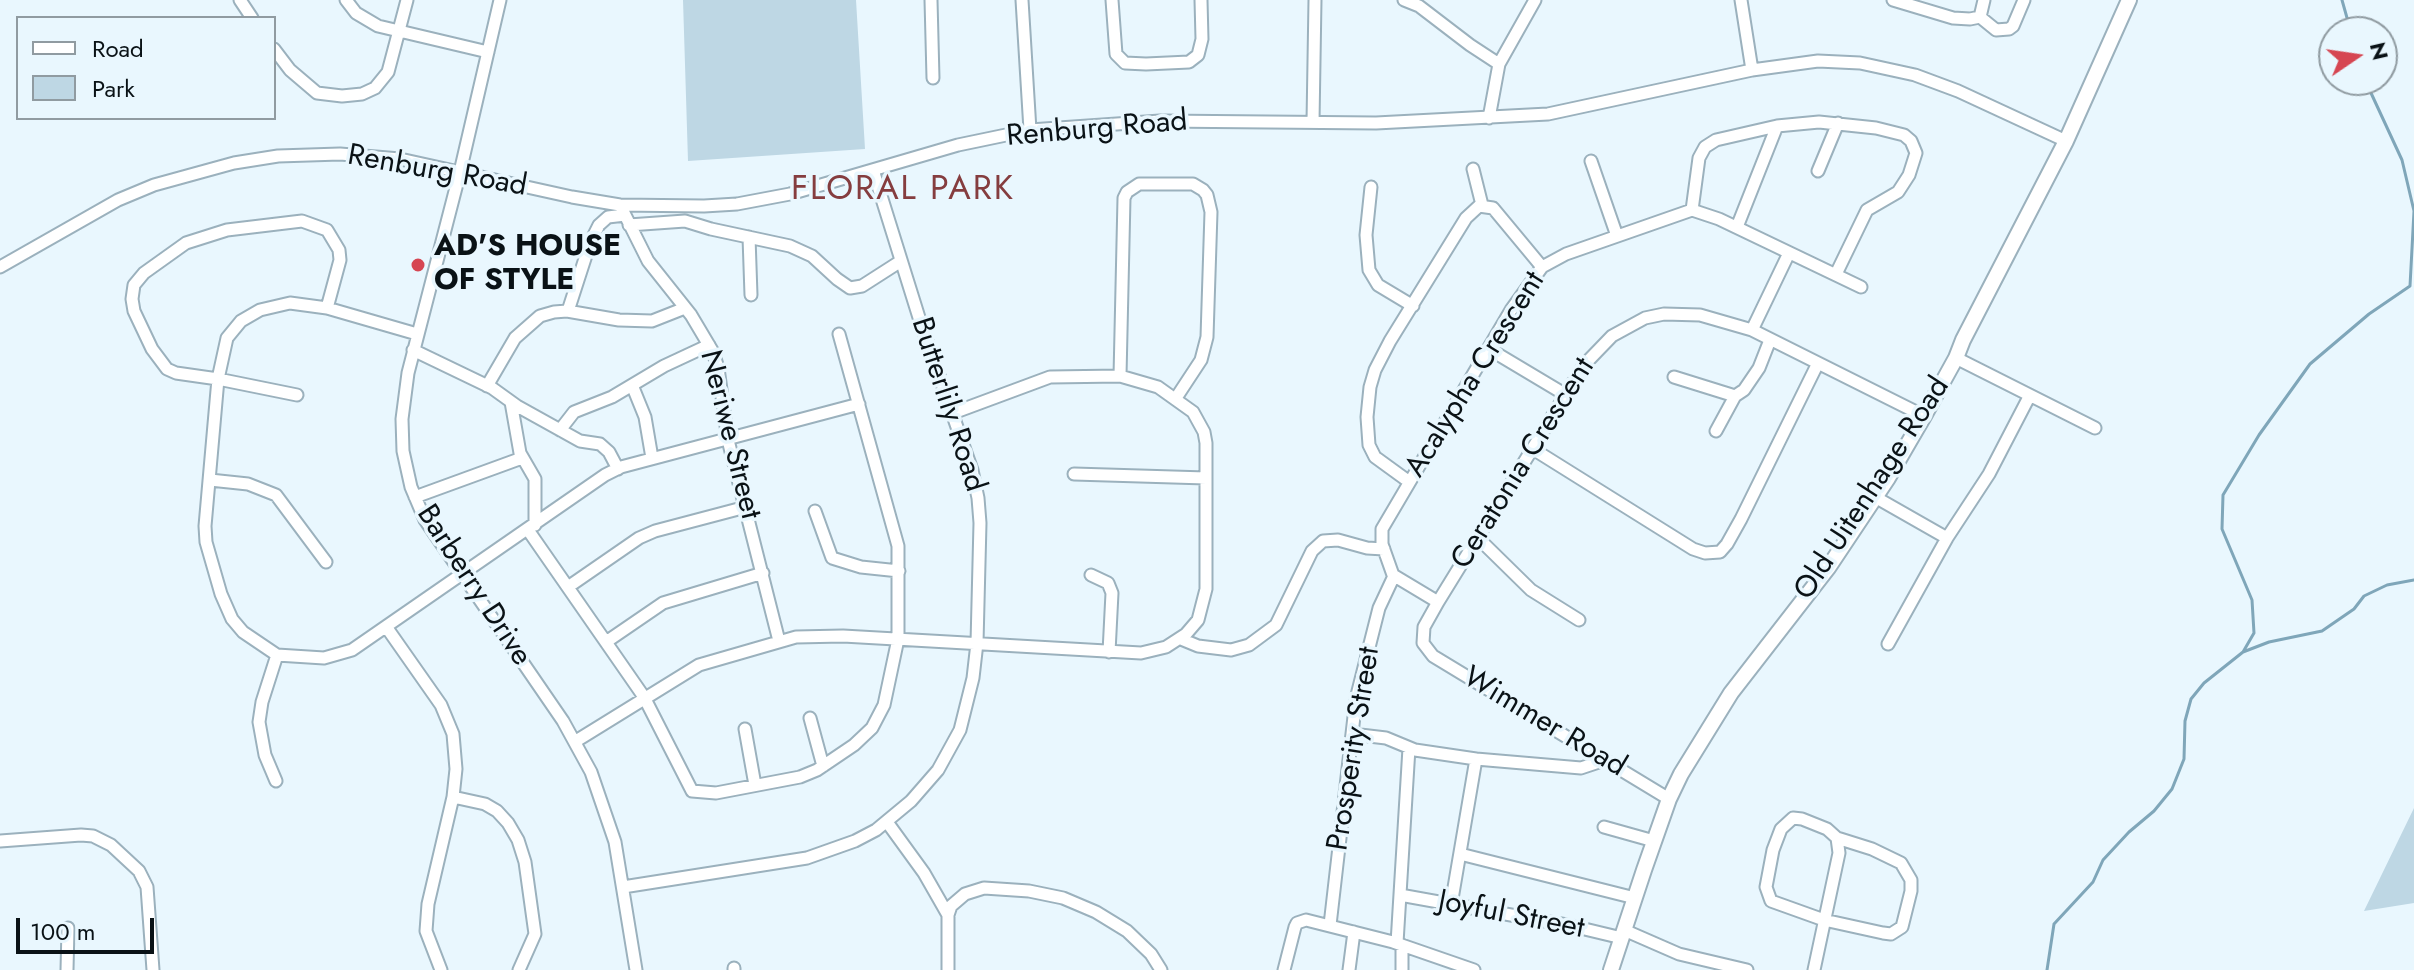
<!DOCTYPE html>
<style>
body{margin:0}
#map{position:relative;width:2414px;height:970px;overflow:hidden;background:#e9f7fe;font-family:Jost,sans-serif}
canvas{display:block}
.legend{position:absolute;left:16px;top:16px;width:260px;height:104px;box-sizing:border-box;background:#e9f7fe;border:2px solid #909ba1;margin:0;padding:10px 14px;list-style:none;font-size:24px;color:#0a1216}
.legend li{display:flex;align-items:center;gap:16px;height:40px}
.legend b{width:40px;border:2px solid #909ba1}
.north{position:absolute;left:2318px;top:16px;width:80px;height:80px;box-sizing:border-box;background:#e9f7fe;border:2px solid #909ba1;border-radius:50%;rotate:77deg;font-size:22px;font-weight:700;line-height:32px;text-align:center;color:#0a1216}
.north::after{content:'';display:block;margin:auto;width:28px;height:36px;background:#d64652;clip-path:polygon(50% 0,100% 100%,50% 72%,0 100%)}
.scale{position:absolute;left:16px;top:918px;width:138px;height:36px;box-sizing:border-box;border:4px solid #0a1216;border-top:0;padding-left:10px;font-size:24px;line-height:28px;white-space:nowrap;color:#0a1216;-webkit-text-stroke:6px #e9f7fe;paint-order:stroke}
</style>
<div id="map">
<canvas width="2414" height="970"></canvas>
<ul class="legend">
<li><b style="height:10px;background:#fff"></b>Road</li>
<li><b style="height:22px;background:#bed7e4"></b>Park</li>
</ul>
<div class="north">N</div>
<div class="scale">100 m</div>
</div>
<script>
const ctx = document.querySelector('canvas').getContext('2d');
ctx.lineJoin = 'round';
function fill(path, color) {
  ctx.fillStyle = color;
  ctx.fill(path, 'evenodd');
}
function poly(rows) {
  const path = new Path2D();
  for (const r of rows) {
    path.moveTo(r[0], r[1]);
    for (let i = 2; i < r.length; i += 2) path.lineTo(r[i], r[i + 1]);
  }
  return path;
}
function trace(path, color, width, dash) {
  ctx.strokeStyle = color;
  ctx.lineWidth = width;
  ctx.lineCap = dash ? 'butt' : 'round';
  ctx.setLineDash(dash || []);
  ctx.stroke(path);
}
function drawText(font, color, halo, rows, align = 'center') {
  ctx.font = font + ' Jost,sans-serif';
  ctx.lineWidth = 7;
  ctx.setLineDash([]);
  ctx.textBaseline = 'middle';
  ctx.strokeStyle = halo;
  ctx.fillStyle = color;
  for (const [text, x, y, turn = 0] of rows) {
    ctx.save();
    ctx.translate(x, y);
    ctx.rotate((+turn || 0) * Math.PI / 180);
    ctx.textAlign = isNaN(turn) ? turn : align;
    if (halo) ctx.strokeText(text, 0, 0);
    ctx.fillText(text, 0, 0);
    ctx.restore();
  }
}
const green = poly([
 [683,0,856,0,865,149,688,161],
 [2414,808,2414,903,2364,911]
]);
const stream = poly([
 [2342,0,2351,32],
 [2243,652,2254,633,2252,600,2222,529,2223,495,2259,435,2310,364,2369,314,2410,286,2414,211,2402,160,2365,80],
 [2047,970,2054,924,2093,882,2103,860,2129,832,2154,811,2172,789,2184,759,2185,721,2191,699,2204,683,2243,652,2269,642,2322,631,2354,609,2364,596,2387,585,2414,580]
]);
const minor = poly([
 [240,0,252,18],
 [346,0,356,13,378,26,488,52],
 [500,0,460,172,408,373,402,419,403,451,411,487,425,520,563,721,591,772,615,842,636,970],
 [931,0,933,78],
 [1022,0,1030,130],
 [1112,0,1116,54,1125,63,1146,64,1189,62,1198,55,1202,39,1201,0],
 [1404,0,1419,6,1470,45,1499,64],
 [1741,0,1752,70],
 [1893,0,1953,18,1970,19,1980,17,1984,0],
 [1980,17,1996,30,2009,29,2013,26,2024,0],
 [274,49,290,70,317,93,342,96,362,94,375,88,388,72,407,0],
 [1489,118,1499,64,1535,0],
 [1313,122,1315,0],
 [1591,161,1617,236],
 [1473,169,1482,205],
 [1818,171,1838,123],
 [1371,187,1366,235,1369,270,1378,285,1413,306],
 [620,205,648,261,691,315,713,352,718,368,728,440,779,641],
 [1692,210,1699,158,1705,147,1716,140,1777,126,1819,122,1876,128,1904,135,1911,141,1916,153,1909,175,1898,192,1867,210,1836,274],
 [629,225,685,221,711,229,790,246,812,256,837,279,850,288,862,286,901,261],
 [1737,227,1777,126],
 [749,237,751,295],
 [0,267,118,200,154,185,234,163,278,156,340,154,400,159,572,197,620,205,704,206,737,204,790,194,958,145,1030,130,1160,121,1376,123,1548,114,1752,70,1818,61,1860,63,1915,75,1958,91,2066,141],
 [568,311,590,243,599,225,608,217,625,215],
 [1752,330,1789,253],
 [417,334,327,308,290,303,260,310,241,321,227,338,218,379,205,526,206,542,221,594,232,619,243,632,277,655,324,658,352,650,605,475,621,467,859,404],
 [1489,349,1566,395],
 [413,350,492,388,517,406,580,441,600,444,609,452,618,469],
 [1956,358,2095,428],
 [1120,376,1124,198,1127,192,1139,184,1193,184,1203,190,1207,195,1211,212,1207,337,1201,360,1176,398],
 [1674,377,1735,396,1744,390,1759,368,1770,340],
 [632,385,645,417,652,458],
 [487,386,515,338,540,316,554,312,567,311,619,320,652,321,685,308],
 [297,395,218,379,176,373,167,369,152,349,134,311,132,299,134,285,144,273,186,243,227,230,302,221,327,230,339,250,340,260,327,308],
 [511,402,520,453,535,479,535,525],
 [560,430,574,412,612,397,664,366,709,345],
 [1716,431,1735,396],
 [1533,449,1693,549,1705,553,1720,552,1727,544,1741,519,1818,363],
 [1074,474,1206,478],
 [210,480,248,484,276,495,326,562],
 [1408,481,1375,457,1369,445,1367,417,1370,387,1375,370,1390,341,1466,218,1479,206,1493,208,1542,267],
 [415,497,522,458],
 [1875,497,1947,538],
 [815,511,832,558,861,567,899,571],
 [528,530,644,697,692,791,716,793,800,777,817,770,854,745,872,728,884,705,898,639,898,546,839,334],
 [1478,538,1531,590,1579,620],
 [1091,575,1108,583,1112,593,1109,652],
 [568,587,639,538,655,531,746,507],
 [1438,602,1393,575,1382,544,1382,529,1511,310,1542,267,1566,254,1692,210,1719,219,1861,287],
 [387,628,441,705,453,734,456,769,453,797,428,904,426,931,441,970],
 [1181,639,1198,646,1231,650,1249,645,1276,625,1312,551,1323,541,1338,540,1367,548,1384,549],
 [606,642,663,603,763,573],
 [1888,644,1947,538,1989,474,2029,397],
 [810,718,823,766],
 [745,729,755,785],
 [1352,734,1386,738,1415,750,1476,759,1581,768,1605,760],
 [576,741,699,665,796,637,843,636,1141,653,1166,647,1186,634,1198,620,1206,589,1206,443,1204,432,1193,412,1158,387,1120,376,1050,377,953,413],
 [276,781,265,755,259,722,262,702,277,655],
 [453,797,485,804,497,811,508,823,518,840,525,862,535,934,519,970],
 [1669,799,1433,656,1423,643,1424,627,1438,602,1584,365,1612,336,1645,318,1664,314,1700,315,1752,330,1924,416],
 [1793,818,1802,819,1827,829,1837,838,1872,849,1901,863,1911,880,1911,891,1902,927,1891,934,1883,933,1824,920,1771,901,1766,887,1773,850,1781,829,1793,818],
 [887,822,924,873,948,915],
 [1604,827,1654,841],
 [0,841,81,835,93,836,111,845,139,871,147,887,153,970],
 [1460,854,1635,898],
 [623,887,807,858,855,841,876,830,911,801,938,770,960,730,973,678,977,643,980,523,978,498,972,470,921,324,873,170],
 [1400,895,1572,926,1622,938],
 [1451,905,1476,759],
 [1330,925,1356,699,1379,608,1394,576],
 [1624,930,1679,954,1747,970],
 [1397,943,1409,748],
 [734,968,734,970],
 [67,970,68,928],
 [948,970,948,915,951,906,965,894,984,888,1029,891,1063,898,1096,912,1127,931,1151,954,1161,970],
 [1284,970,1295,927,1297,923,1306,920,1393,942,1474,970],
 [1349,970,1354,932],
 [1402,970,1402,945],
 [1814,970,1839,853,1837,838]
]);
const major = poly([
 [1611,970,1644,870,1669,799,1681,774,1731,693,1828,568,1888,478,1924,416,1956,358,1963,340,2066,141,2129,0]
]);
const markers = [
 [418,265,8,"#d64652"]
];
const streetNames = [
 ["Renburg Road",1097,130,-5],
 ["Renburg Road",437,172,10],
 ["Acalypha Crescent",1476,375,-58],
 ["Butterlily Road",947,405,72],
 ["Neriwe Street",729,435,76],
 ["Ceratonia Crescent",1524,464,-58],
 ["Old Uitenhage Road",1873,489,-57],
 ["Barberry Drive",473,586,57],
 ["Wimmer Road",1544,723,31],
 ["Prosperity Street",1355,749,-81],
 ["Joyful Street",1511,916,11]
];
const poiNames = [
 ["AD'S HOUSE",434,248],
 ["OF STYLE",434,282]
];
const quarterNames = [
 ["FLORAL PARK",903,191]
];
fill(green, '#bed7e4');
trace(stream, '#7fa6b9', 3);
trace(minor, '#9bb1bd', 15);
trace(major, '#9bb1bd', 18);
trace(minor, '#fff', 11);
trace(major, '#fff', 14);
for (const [x, y, r, color] of markers) {
  const dot = new Path2D();
  dot.arc(x, y, r, 0, 2 * Math.PI);
  ctx.fillStyle = color;
  ctx.fill(dot);
  trace(dot, '#e9f7fe', 3);
}
drawText('30px', '#0a1216', '#e9f7fe', streetNames);
drawText('bold 30px', '#0a1216', '#e9f7fe', poiNames, 'left');
ctx.letterSpacing = '2px';
drawText('34px', '#853d3f', '#e9f7fe', quarterNames);
ctx.letterSpacing = '0px';
</script>
